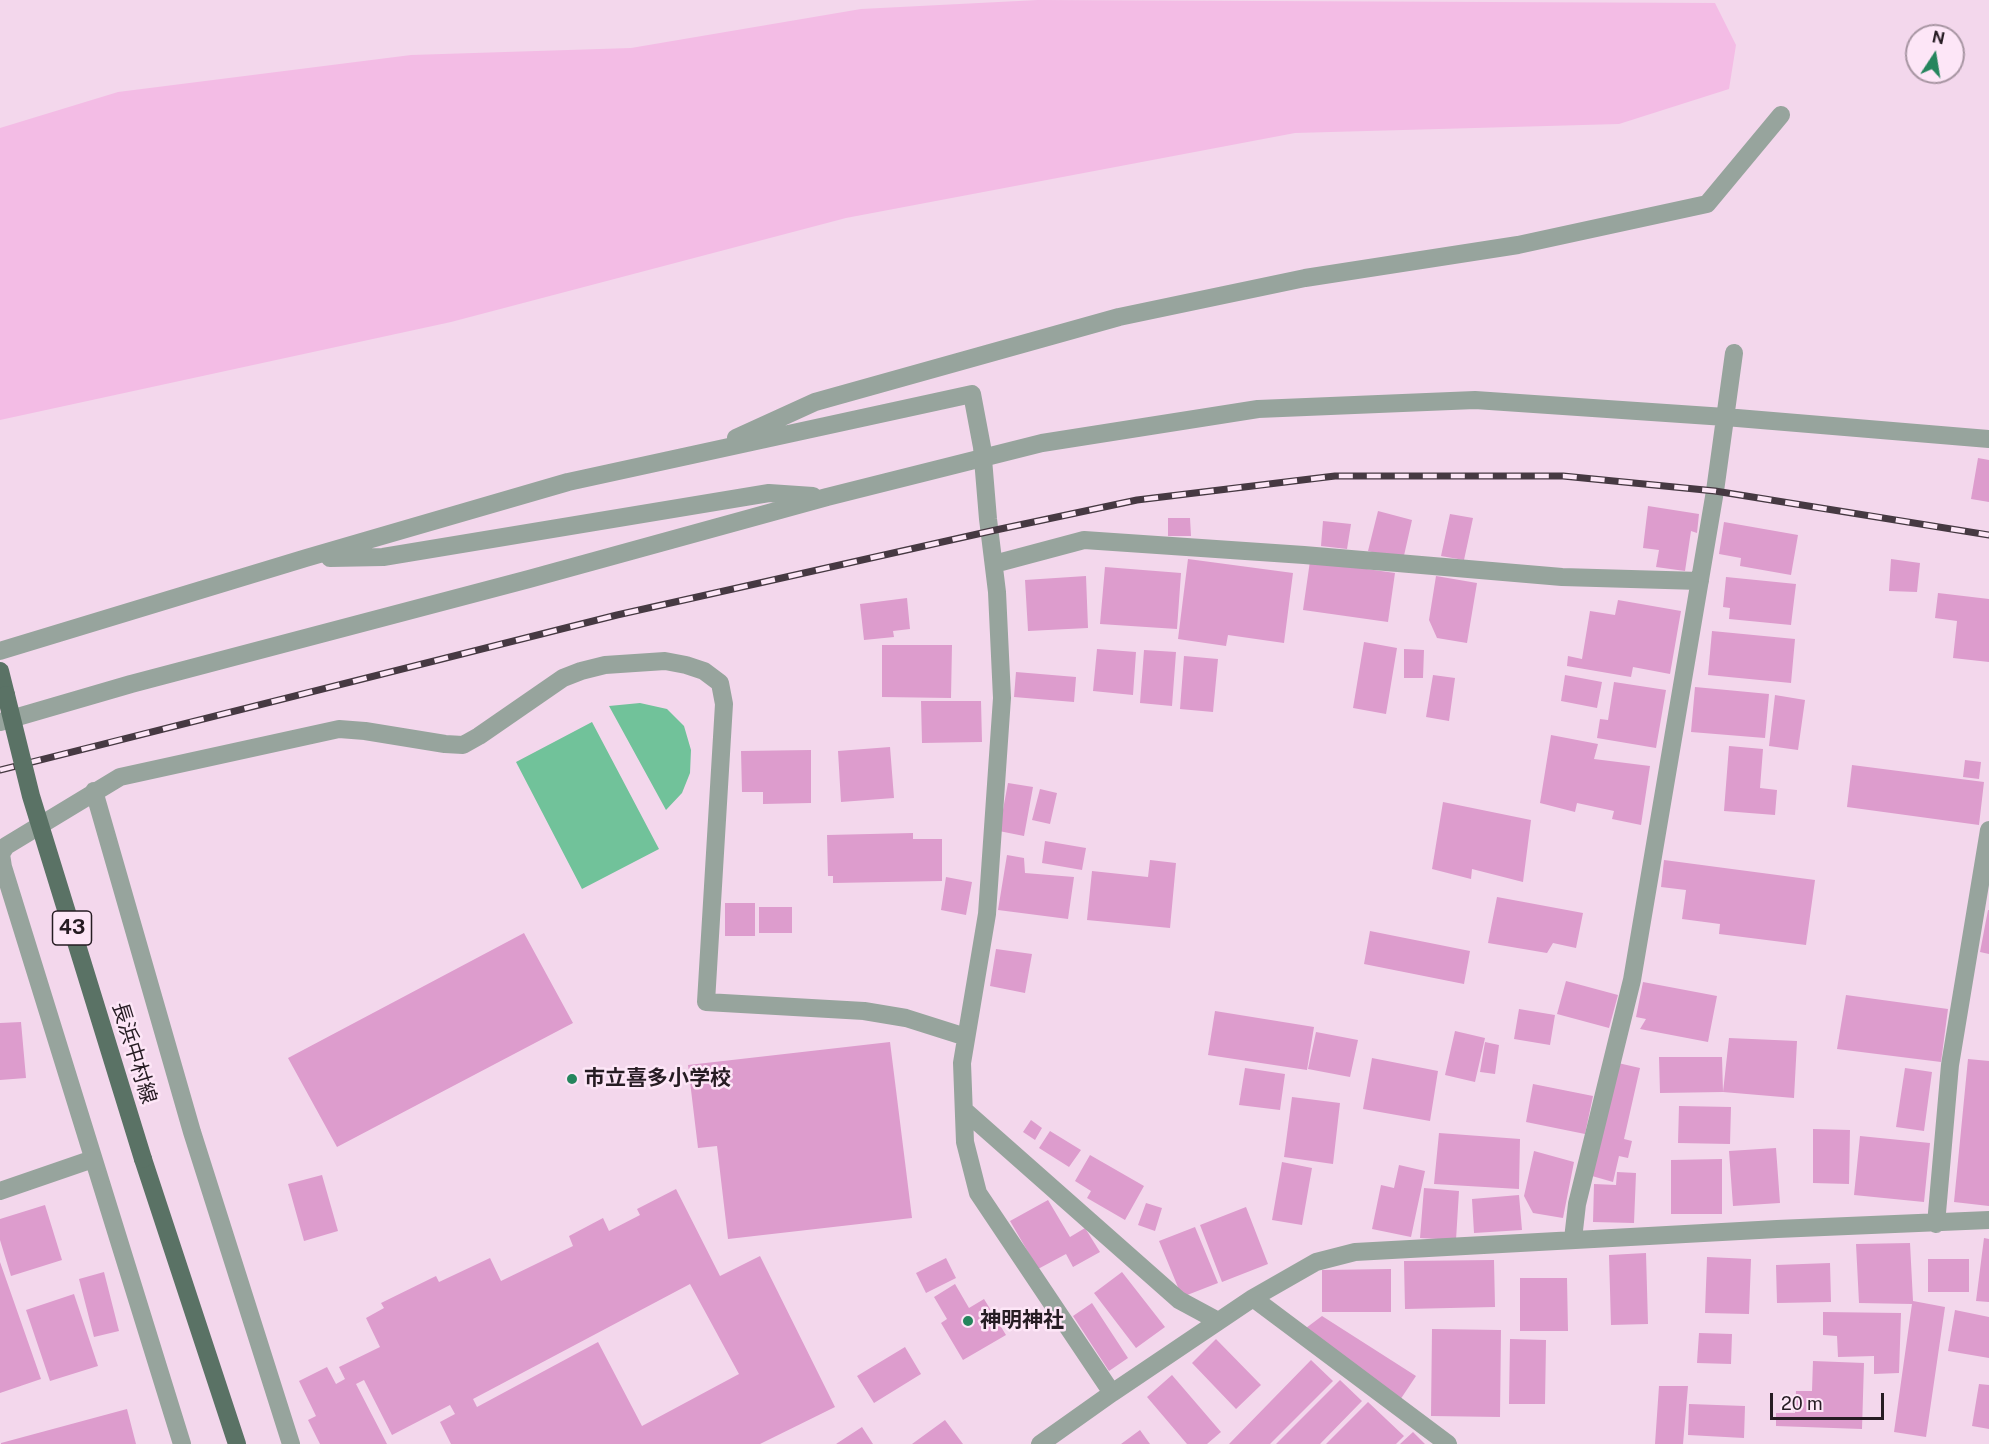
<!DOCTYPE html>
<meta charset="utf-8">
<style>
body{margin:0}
#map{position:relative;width:1989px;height:1444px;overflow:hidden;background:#f3d7ec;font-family:"Public Sans",sans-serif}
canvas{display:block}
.north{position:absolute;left:1905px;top:24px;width:60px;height:60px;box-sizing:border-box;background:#fde6f7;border:2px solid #a795a2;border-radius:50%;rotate:12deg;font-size:16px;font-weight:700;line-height:24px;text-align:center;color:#261c23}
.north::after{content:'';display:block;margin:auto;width:21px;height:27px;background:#25855d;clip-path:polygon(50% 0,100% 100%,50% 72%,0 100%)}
.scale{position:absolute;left:1770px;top:1393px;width:114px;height:27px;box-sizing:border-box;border:3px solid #261c23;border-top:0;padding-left:8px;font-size:18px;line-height:21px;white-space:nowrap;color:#261c23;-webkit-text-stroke:4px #fde6f7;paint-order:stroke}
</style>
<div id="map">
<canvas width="1989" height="1444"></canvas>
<div class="north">N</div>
<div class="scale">20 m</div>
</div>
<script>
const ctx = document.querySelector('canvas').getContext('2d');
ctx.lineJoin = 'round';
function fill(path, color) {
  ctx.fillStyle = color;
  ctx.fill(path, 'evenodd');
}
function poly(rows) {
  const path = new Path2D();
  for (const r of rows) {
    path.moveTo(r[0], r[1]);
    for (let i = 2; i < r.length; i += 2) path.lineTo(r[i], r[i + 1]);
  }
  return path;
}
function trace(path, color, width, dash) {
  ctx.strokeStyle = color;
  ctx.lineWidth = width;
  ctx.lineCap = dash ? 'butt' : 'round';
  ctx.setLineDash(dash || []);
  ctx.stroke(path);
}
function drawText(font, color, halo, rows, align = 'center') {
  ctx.font = font + ' "Public Sans","Noto Sans JP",sans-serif';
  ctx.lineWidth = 5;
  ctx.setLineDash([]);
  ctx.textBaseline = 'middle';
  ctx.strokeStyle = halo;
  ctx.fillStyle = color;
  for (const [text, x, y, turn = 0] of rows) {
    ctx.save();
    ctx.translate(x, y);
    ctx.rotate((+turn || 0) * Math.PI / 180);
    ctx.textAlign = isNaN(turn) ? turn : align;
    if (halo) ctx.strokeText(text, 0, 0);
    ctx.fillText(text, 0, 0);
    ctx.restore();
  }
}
const green = poly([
 [1038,0,1715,3,1736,45,1729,89,1619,124,1295,133,846,218,451,322,0,420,0,128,118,92,411,55,631,48,861,9]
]);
const water = poly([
 [640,703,667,709,684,726,691,750,690,773,682,793,666,810,609,706],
 [592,722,659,849,582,889,516,762]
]);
const building = poly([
 [1978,458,1989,460,1989,502,1971,499],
 [1648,506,1699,514,1697,533,1691,531,1685,571,1656,567,1659,550,1643,548],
 [1378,511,1412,520,1403,560,1368,551],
 [1450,514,1473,518,1464,560,1441,556],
 [1168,518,1190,518,1191,536,1168,536],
 [1323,521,1351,524,1347,549,1321,546],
 [1724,522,1798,535,1791,575,1740,566,1741,558,1719,554],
 [1188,559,1293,573,1284,643,1228,635,1226,646,1178,639],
 [1891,559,1920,563,1917,592,1889,591],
 [1310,561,1395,573,1388,622,1303,610],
 [1105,567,1181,573,1177,629,1100,624],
 [1086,576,1088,628,1028,631,1025,580],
 [1436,576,1477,583,1467,643,1437,638,1429,620],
 [1726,577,1796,584,1791,625,1729,619,1730,608,1723,607],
 [1938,593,1989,599,1989,662,1953,658,1957,621,1935,618],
 [907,598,910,629,893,631,894,637,864,640,860,604],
 [1618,600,1681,611,1670,674,1633,667,1631,677,1567,666,1568,656,1582,659,1590,611,1615,615],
 [1712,631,1795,639,1791,683,1708,675],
 [1364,642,1397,648,1386,714,1353,708],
 [882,645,952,645,951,698,882,697],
 [1097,649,1136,652,1133,695,1093,691],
 [1404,649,1424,650,1423,678,1404,678],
 [1144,650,1176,652,1172,706,1140,703],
 [1184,656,1218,659,1213,712,1180,709],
 [1016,672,1076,677,1074,702,1014,697],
 [1433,675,1455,678,1449,721,1426,717],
 [1565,675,1602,682,1597,708,1561,701],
 [1614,682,1666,690,1656,748,1597,738,1600,719,1608,720],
 [1695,687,1769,694,1765,738,1691,732],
 [1775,695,1805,700,1798,750,1769,746],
 [921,701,981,701,982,742,922,743],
 [1551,735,1598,744,1594,759,1650,766,1641,825,1612,819,1614,811,1577,803,1575,812,1540,803],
 [1729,746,1763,749,1760,788,1777,790,1775,815,1724,811],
 [890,747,894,798,841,802,838,751],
 [811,750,811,803,763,804,763,792,742,792,741,751],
 [1965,760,1981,762,1979,779,1963,777],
 [1852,765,1984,782,1979,825,1847,807],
 [1008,783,1033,787,1024,836,999,831],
 [1040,789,1057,793,1050,824,1032,820],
 [1443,802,1531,820,1523,882,1472,869,1471,879,1432,869],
 [913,833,913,839,942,839,942,881,833,883,833,876,828,876,827,835],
 [1045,841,1086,848,1082,870,1042,863],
 [1007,855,1024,858,1025,873,1074,877,1068,919,998,910],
 [1150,860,1176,863,1170,928,1087,920,1092,871,1148,877],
 [1664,860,1815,880,1806,945,1719,934,1720,924,1682,919,1686,890,1661,887],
 [946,877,972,882,966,915,941,910],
 [1497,897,1583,913,1576,948,1553,943,1547,953,1488,943],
 [725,903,755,903,755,936,725,936],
 [759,907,792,907,792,933,759,933],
 [1988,910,1989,910,1989,954,1980,952],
 [1370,931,1470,951,1464,984,1364,964],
 [524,933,573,1023,337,1147,288,1058],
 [996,949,1032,954,1025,993,990,986],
 [1566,981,1618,995,1609,1028,1557,1014],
 [1643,982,1717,996,1708,1042,1640,1029,1646,1019,1636,1017],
 [1846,995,1948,1009,1941,1062,1837,1049],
 [1519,1009,1555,1015,1550,1045,1514,1039],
 [1215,1011,1314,1027,1307,1070,1208,1055],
 [21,1022,26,1078,0,1080,0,1023],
 [1455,1031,1485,1038,1475,1082,1445,1075],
 [1316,1032,1358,1040,1350,1077,1308,1069],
 [1729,1038,1797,1041,1794,1098,1723,1092],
 [890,1042,912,1218,728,1239,717,1146,698,1148,688,1065],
 [1485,1042,1499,1045,1495,1074,1480,1072],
 [1659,1057,1722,1057,1723,1092,1660,1093],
 [1372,1058,1438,1071,1430,1121,1363,1109],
 [1968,1059,1989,1061,1989,1206,1954,1202],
 [1618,1063,1640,1068,1624,1139,1632,1141,1628,1158,1619,1156,1613,1182,1592,1176],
 [1245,1068,1285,1074,1280,1110,1239,1105],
 [1905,1068,1932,1072,1924,1131,1896,1127],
 [1533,1084,1593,1096,1585,1134,1526,1122],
 [1292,1097,1340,1103,1333,1164,1284,1157],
 [1679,1106,1731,1107,1730,1144,1678,1143],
 [1031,1120,1042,1128,1035,1140,1023,1132],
 [1813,1129,1850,1130,1849,1184,1813,1183],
 [1050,1131,1081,1150,1069,1167,1039,1148],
 [1439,1133,1520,1139,1519,1189,1434,1184],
 [1860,1136,1930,1143,1924,1202,1854,1195],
 [1776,1148,1780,1203,1733,1206,1729,1151],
 [1534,1151,1574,1162,1563,1218,1533,1213,1524,1196],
 [1090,1155,1144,1186,1125,1220,1087,1198,1091,1191,1075,1181],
 [1722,1159,1722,1214,1671,1214,1671,1160],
 [1282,1162,1312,1168,1302,1225,1272,1220],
 [1399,1165,1425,1171,1411,1237,1372,1229,1381,1185,1394,1188],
 [1617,1172,1636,1173,1634,1223,1593,1222,1594,1184,1616,1185],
 [322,1175,338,1231,304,1241,288,1184],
 [1424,1188,1459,1191,1456,1240,1420,1238],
 [676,1189,720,1276,760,1256,835,1407,760,1444,451,1444,440,1422,455,1414,450,1405,392,1435,364,1380,356,1384,387,1444,320,1444,308,1420,316,1416,299,1381,327,1367,336,1384,345,1379,339,1367,380,1347,366,1318,384,1308,381,1303,436,1276,439,1282,490,1258,501,1281,573,1246,569,1236,603,1218,609,1231,640,1215,637,1209],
 [690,1284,739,1374,642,1426,598,1342,477,1407,473,1399],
 [1519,1195,1522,1230,1474,1233,1472,1199],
 [1048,1200,1070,1237,1085,1228,1100,1252,1073,1267,1066,1254,1038,1269,1010,1221],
 [1146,1203,1162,1208,1155,1231,1138,1225],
 [45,1205,62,1260,11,1276,0,1240,0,1219],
 [1246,1207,1268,1264,1222,1282,1200,1225],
 [1195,1227,1218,1283,1182,1297,1159,1241],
 [1984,1238,1989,1239,1989,1302,1976,1301],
 [1910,1243,1913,1301,1945,1307,1926,1437,1894,1432,1912,1304,1859,1303,1856,1244],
 [1646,1253,1648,1324,1611,1325,1609,1255],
 [1707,1257,1751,1259,1749,1314,1705,1313],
 [946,1258,956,1278,926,1293,916,1273],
 [1928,1259,1969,1259,1969,1292,1928,1292],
 [1494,1260,1495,1307,1405,1309,1404,1261],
 [0,1262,41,1379,0,1393],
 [1830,1263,1831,1302,1777,1303,1776,1265],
 [1391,1269,1391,1312,1322,1312,1322,1270],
 [104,1272,119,1331,94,1337,79,1279],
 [1122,1272,1165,1327,1136,1348,1094,1293],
 [1520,1278,1567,1278,1568,1331,1520,1331],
 [955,1284,969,1308,984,1299,1006,1335,963,1360,941,1323,947,1319,934,1297],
 [74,1294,98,1366,50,1381,26,1310],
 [1092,1303,1128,1358,1109,1371,1073,1316],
 [1955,1310,1989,1317,1989,1358,1948,1351],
 [1823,1312,1901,1313,1899,1373,1874,1374,1874,1356,1838,1357,1837,1336,1823,1335],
 [1322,1316,1416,1376,1400,1400,1306,1328],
 [1432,1329,1501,1330,1500,1417,1431,1416],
 [1699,1333,1732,1334,1731,1364,1697,1363],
 [1216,1339,1261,1385,1236,1409,1192,1363],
 [1510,1339,1546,1340,1545,1404,1509,1404],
 [905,1347,921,1374,874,1403,857,1376],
 [1311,1360,1333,1381,1270,1444,1229,1444],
 [1813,1361,1864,1363,1862,1429,1776,1426,1776,1413,1795,1413,1796,1391,1812,1391],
 [1172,1375,1221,1432,1207,1444,1187,1444,1147,1397],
 [1340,1380,1362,1401,1320,1444,1276,1444],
 [1979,1384,1989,1385,1989,1429,1972,1426],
 [1659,1386,1688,1386,1683,1444,1655,1444],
 [1368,1402,1404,1436,1396,1444,1326,1444],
 [1689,1404,1745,1406,1744,1438,1688,1435],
 [127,1409,136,1444,1,1444,1,1443],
 [945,1420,963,1444,912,1444],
 [862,1427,873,1444,836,1444],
 [1140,1430,1150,1444,1121,1444],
 [1413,1432,1425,1444,1400,1444]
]);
const minor = poly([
 [736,438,815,402,1119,317,1305,278,1518,245,1707,204,1781,115],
 [330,558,383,557,769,493,813,496],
 [994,564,1084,540,1304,555,1562,577,1700,581],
 [0,651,306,558,568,482,972,394,982,447,988,519,997,592,1002,698,987,914,962,1063,965,1142,978,1193,1112,1393],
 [0,722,131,684,529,579,827,497,1042,443,1258,409,1475,400,1725,417,1989,439],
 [94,791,192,1132,291,1444],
 [964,1110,1179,1300,1218,1321],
 [0,1191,93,1159],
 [1936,1224,1950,1065,1989,830],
 [1573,1239,1577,1204,1632,980,1715,491,1734,353],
 [1253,1298,1448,1444],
 [182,1444,3,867,1,854,6,846,120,777,339,729,365,731,445,744,463,745,479,736,563,678,581,671,605,665,665,661,686,665,704,671,720,683,724,704,706,1002,864,1011,906,1018,966,1037],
 [1040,1444,1112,1393,1253,1298,1316,1262,1355,1252,1777,1229,1989,1220]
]);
const major = poly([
 [0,671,6,695],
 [143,1159,237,1444]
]);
const rail = poly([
 [0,770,617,615,991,531,1137,500,1335,476,1563,476,1715,491,1989,535]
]);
const majorBridge = poly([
 [6,695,31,796,143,1159]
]);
const markers = [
 [572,1079,6,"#25855d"],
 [968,1321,6,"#25855d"]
];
const shields = [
 [72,928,39]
];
const shieldNames = [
 ["43",72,928]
];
const streetNames = [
 ["長浜中村線",134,1053,73]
];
const poiNames = [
 ["市立喜多小学校",584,1079],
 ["神明神社",980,1321]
];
fill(green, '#f3bce5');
fill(water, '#71c29a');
fill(building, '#dd9ccd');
trace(minor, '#97a49d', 18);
trace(major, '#5a7265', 18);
trace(rail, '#463942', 7);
trace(rail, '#fde6f7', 4.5, [14]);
trace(majorBridge, '#5a7265', 18);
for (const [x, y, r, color] of markers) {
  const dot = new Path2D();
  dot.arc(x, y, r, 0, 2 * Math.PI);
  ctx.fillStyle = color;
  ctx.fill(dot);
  trace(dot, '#fde6f7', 2);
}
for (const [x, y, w] of shields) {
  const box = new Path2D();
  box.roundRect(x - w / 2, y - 17, w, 34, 4.5);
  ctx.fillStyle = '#fde6f7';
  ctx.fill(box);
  trace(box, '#261c23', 1.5);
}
drawText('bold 20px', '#261c23', null, shieldNames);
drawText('21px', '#261c23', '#fde6f7', streetNames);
drawText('bold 21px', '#261c23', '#fde6f7', poiNames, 'left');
</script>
